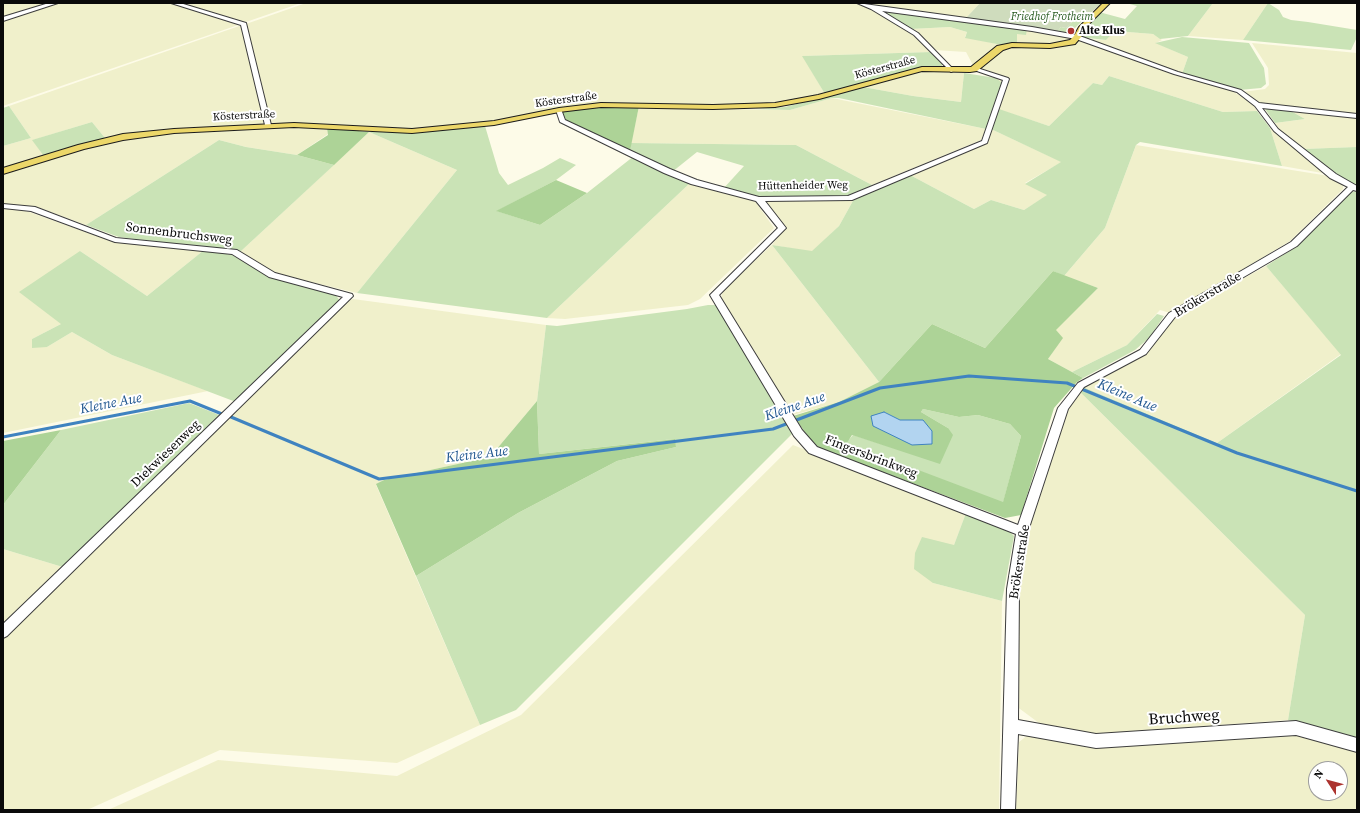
<!DOCTYPE html>
<meta charset="utf-8">
<style>
body{margin:0}
#map{position:relative;width:1360px;height:813px;overflow:hidden;background:#fdfbe8;font-family:"Source Serif 4",serif}
canvas{display:block}
.frame{position:absolute;inset:0;border:4px solid #0a0a0a;pointer-events:none}
.north{position:absolute;left:1308px;top:761px;width:40px;height:40px;box-sizing:border-box;background:#fff;border:1px solid #9d9d9d;border-radius:50%;rotate:306deg;font-size:11px;font-weight:700;line-height:16px;text-align:center;color:#0a0a0a}
.north::after{content:'';display:block;margin:auto;width:14px;height:18px;background:#ac332f;clip-path:polygon(50% 0,100% 100%,50% 72%,0 100%)}
</style>
<div id="map">
<canvas width="1360" height="813"></canvas>
<div class="frame"></div>
<div class="north">N</div>
</div>
<script>
const ctx = document.querySelector('canvas').getContext('2d');
ctx.lineJoin = 'round';
function fill(path, color) {
  ctx.fillStyle = color;
  ctx.fill(path, 'evenodd');
}
function poly(rows) {
  const path = new Path2D();
  for (const r of rows) {
    path.moveTo(r[0], r[1]);
    for (let i = 2; i < r.length; i += 2) path.lineTo(r[i], r[i + 1]);
  }
  return path;
}
function trace(path, color, width, dash) {
  ctx.strokeStyle = color;
  ctx.lineWidth = width;
  ctx.lineCap = dash ? 'butt' : 'round';
  ctx.setLineDash(dash || []);
  ctx.stroke(path);
}
function drawText(font, color, halo, rows, align = 'center') {
  ctx.font = font + ' "Source Serif 4",serif';
  ctx.lineWidth = 4;
  ctx.setLineDash([]);
  ctx.textBaseline = 'middle';
  ctx.strokeStyle = halo;
  ctx.fillStyle = color;
  for (const [text, x, y, turn = 0] of rows) {
    ctx.save();
    ctx.translate(x, y);
    ctx.rotate((+turn || 0) * Math.PI / 180);
    ctx.textAlign = isNaN(turn) ? turn : align;
    if (halo) ctx.strokeText(text, 0, 0);
    ctx.fillText(text, 0, 0);
    ctx.restore();
  }
}
const farmland = poly([
 [3,3,52,3,3,18],
 [59,3,170,3,241,24,3,106,3,20],
 [179,3,301,3,246,22],
 [306,3,857,3,872,9,915,34,931,52,803,56,825,94,778,103,714,106,652,103,598,103,561,107,493,121,416,128,364,127,298,123,269,124,246,24],
 [863,3,980,3,966,18,869,6],
 [1213,3,1268,3,1243,40,1188,36],
 [242,25,265,122,261,124,161,130,105,138,92,122,33,140,43,155,47,156,3,169,3,146,31,138,9,106],
 [950,27,967,32,965,37,1002,45,1017,43,1017,34,1027,29,1081,39,1106,40,1115,31,1153,34,1162,40,1156,43,1188,57,1182,74,1228,88,1254,105,1257,111,1223,112,1109,76,1102,85,1093,83,1049,126,994,108,996,78,984,75,974,67,966,52,934,50,911,29],
 [1252,43,1357,53,1357,115,1274,106,1260,103,1242,92,1265,89,1269,85,1268,68],
 [922,70,964,73,961,102,913,96,863,87,896,79],
 [832,98,986,129,981,140,872,185,796,145,631,143,639,106,710,109,790,110],
 [1289,110,1357,117,1357,147,1303,149,1280,130,1275,123,1305,119],
 [293,126,327,128,328,134,297,155,246,147,219,140,86,225,37,207,3,204,3,173,81,149,123,138,174,133],
 [1270,128,1273,128,1328,174,1282,166],
 [991,129,1062,162,1025,183,1048,195,1024,210,991,200,974,209,910,175,987,143],
 [369,132,457,170,357,293,274,273,240,252],
 [1136,145,1329,176,1343,185,1343,189,1290,241,1170,313,1160,310,1127,345,1072,372,1048,359,1062,338,1055,330,1098,288,1064,276,1105,228],
 [690,183,755,201,774,228,700,299,688,305,565,319,547,318],
 [854,199,839,226,812,252,772,245,879,382,839,402,793,415,721,299,723,290,772,245,784,229,761,201],
 [3,209,17,209,29,212,114,242,204,250,147,296,80,251,61,324,32,339,47,347,72,332,112,355,208,391,3,433],
 [1266,266,1341,354,1217,443,1083,387,1144,354,1175,317],
 [353,299,546,325,537,401,490,457,384,480,376,485,480,725,397,763,220,750,87,810,3,810,3,640,348,301],
 [1080,392,1305,615,1288,720,1095,734,1043,726,1016,706,1017,592,1026,533,1067,409],
 [793,445,966,513,954,545,933,583,1002,601,999,810,108,810,218,760,397,776,521,715],
 [3,549,66,568,3,629],
 [1297,733,1357,749,1357,810,1016,810,1019,742,1028,735],
 [1316,769,1340,769,1340,793,1316,793]
]);
const green = poly([
 [1126,3,1213,3,1188,36,1160,39,1153,34,1115,31,1106,40,1079,37,1084,29,1099,12,1125,19,1137,6],
 [1268,3,1279,10,1283,17,1291,20,1308,22,1357,30,1357,37,1351,50,1243,40],
 [883,11,1027,29,1026,35,1017,34,1017,43,1002,45,965,38,967,32,950,27,911,29,882,12],
 [1080,13,1088,15,1074,29,1069,28,1065,33,1057,32,1061,27,1066,28],
 [1182,37,1249,43,1264,68,1266,84,1261,88,1239,90,1222,84,1182,74,1188,57,1155,43],
 [931,52,943,64,941,67,920,67,825,94,802,56],
 [964,73,996,78,1002,83,986,129,839,98,832,98,790,110,753,109,785,107,863,87,913,96,961,102],
 [1109,76,1223,112,1257,111,1270,128,1282,166,1140,142,1136,145,1105,228,1064,276,1053,271,985,348,932,324,879,382,772,245,812,251,839,226,854,199,910,175,974,209,991,200,1024,210,1047,195,1025,184,1061,162,991,129,999,109,1049,126,1093,83,1102,85],
 [9,106,31,138,3,146,3,108],
 [1268,108,1289,110,1305,119,1275,123,1265,109],
 [92,122,105,138,47,156,43,155,32,140],
 [485,126,499,173,508,185,543,168,560,158,576,165,556,180,497,211,540,225,587,193,634,156,690,183,547,318,357,293,457,170,369,132,410,132],
 [219,140,246,147,297,155,334,165,240,252,119,237,86,225],
 [631,143,796,145,872,185,849,197,760,197,723,189,744,166,697,152,672,172,630,151],
 [1357,147,1357,187,1336,176,1303,149],
 [1357,191,1357,739,1288,720,1305,615,1080,392,1083,387,1217,443,1341,355,1266,266,1299,245,1351,192],
 [204,250,232,255,268,276,335,294,340,301,236,402,112,355,72,332,47,347,32,348,32,339,61,324,19,292,80,251,147,296],
 [708,305,717,305,794,432,516,710,480,725,416,576,518,513,617,461,676,447,674,439,539,454,537,401,546,325,557,326,687,309],
 [1157,314,1164,316,1149,338,1135,350,1083,378,1072,372,1127,345],
 [189,403,222,416,66,568,3,549,3,505,61,430],
 [923,409,959,417,978,415,1010,424,1021,436,1003,503,846,443,853,435,940,463,948,428,921,412],
 [966,513,1006,528,1014,536,1002,601,933,583,914,569,915,553,922,537,954,545]
]);
const forest = poly([
 [601,106,639,106,630,151,563,121,561,111],
 [327,128,369,132,334,165,297,155,328,135],
 [556,180,587,193,540,225,496,211],
 [1053,271,1098,288,1056,330,1063,338,1048,359,1083,378,1077,382,1054,408,1021,515,1005,518,816,447,793,416,839,402,879,382,932,324,985,348],
 [923,409,959,417,978,415,1010,424,1021,436,1003,502,847,443,852,435,940,464,953,435,948,428,921,412],
 [884,412,900,420,923,420,873,426],
 [537,401,539,454,675,439,676,447,617,461,518,513,416,576,376,484,384,480,490,457],
 [61,430,3,505,3,441]
]);
const cemetery = poly([
 [980,3,1102,3,1088,15,1080,14,1066,28,1061,27,1057,32,966,18]
]);
const water = poly([
 [884,412,900,420,923,420,932,431,932,444,912,445,873,426,871,416,884,412]
]);
const stream = poly([
 [231,417,379,479,773,429,880,388,969,376,1067,383,1237,453,1357,491],
 [3,437,190,401,222,414]
]);
const minor = poly([
 [49,3,58,3,3,21,3,17,49,3],
 [171,3,180,3,246,23,271,125,270,126,265,125,241,25,171,3],
 [857,3,1032,27,1077,35,1178,72,1241,90,1259,103,1357,114,1357,118,1262,108,1278,129,1336,174,1357,186,1357,191,1353,190,1297,246,1175,317,1146,354,1084,387,1068,409,1028,531,1019,589,1018,720,1096,734,1296,721,1357,738,1357,752,1296,735,1096,748,1018,734,1015,810,1001,810,1007,589,1016,534,809,453,794,436,710,295,778,228,756,201,691,184,664,173,560,122,556,110,561,109,565,120,670,169,697,180,759,197,848,196,982,141,1003,80,971,69,974,67,1008,78,1009,79,987,143,852,200,765,201,786,228,719,295,802,430,817,447,1018,525,1058,408,1078,383,1140,350,1169,313,1291,242,1348,187,1330,178,1274,131,1255,106,1237,92,1174,74,1076,39,1032,31,882,11,918,33,953,69,953,71,951,72,914,35,871,9,857,3],
 [3,204,35,207,116,238,237,250,275,273,352,294,353,296,7,636,3,638,3,624,343,297,269,277,232,254,115,242,31,211,3,208,3,204]
]);
const major = poly([
 [1103,3,1110,3,1084,29,1081,37,1075,44,1050,48,1012,47,1003,50,977,71,970,72,922,71,819,99,775,107,713,109,601,107,559,112,494,125,412,133,294,127,174,133,123,140,84,149,3,174,3,168,78,145,123,134,174,129,294,123,412,129,494,121,559,108,601,103,713,105,775,103,818,95,922,67,971,67,997,46,1012,43,1050,44,1070,40,1074,36,1079,27,1103,3]
]);
const markers = [
 [1071,31,4,"#ac332f"]
];
const farParknames = [
 ["Friedhof Frotheim",1052,17]
];
const farPoinames = [
 ["Alte Klus",1079,31]
];
const farStreetnames = [
 ["Kösterstraße",885,68,-15],
 ["Kösterstraße",566,100,-8],
 ["Kösterstraße",244,116,-3],
 ["Hüttenheider Weg",803,186,-1]
];
const streetNames = [
 ["Sonnenbruchsweg",179,234,7],
 ["Brökerstraße",1208,295,-31],
 ["Diekwiesenweg",166,454,-44],
 ["Fingersbrinkweg",871,457,21],
 ["Brökerstraße",1020,562,-81]
];
const waterNames = [
 ["Kleine Aue",1127,396,23],
 ["Kleine Aue",111,404,-11],
 ["Kleine Aue",795,407,-19],
 ["Kleine Aue",477,455,-7]
];
const nearStreetnames = [
 ["Bruchweg",1184,718,-4]
];
fill(farmland, '#f0f0cb');
fill(green, '#cae3b6');
fill(forest, '#add397');
fill(cemetery, '#cfdcbd');
fill(water, '#b2d4f0');
trace(water, '#3f83c0', 1);
trace(stream, '#3f83c0', 3);
trace(minor, '#3d3d3d', 2);
trace(major, '#1b1b1b', 2);
fill(minor, '#fff');
fill(major, '#ecd769');
for (const [x, y, r, color] of markers) {
  const dot = new Path2D();
  dot.arc(x, y, r, 0, 2 * Math.PI);
  ctx.fillStyle = color;
  ctx.fill(dot);
  trace(dot, '#fff', 1.5);
}
drawText('italic 11px', '#285b21', '#fff', farParknames);
drawText('bold 11px', '#0a0a0a', '#fff', farPoinames, 'left');
drawText('11px', '#0a0a0a', '#fff', farStreetnames);
drawText('13px', '#0a0a0a', '#fff', streetNames);
drawText('italic 14px', '#1f558f', '#fff', waterNames);
drawText('16px', '#0a0a0a', '#fff', nearStreetnames);
</script>
